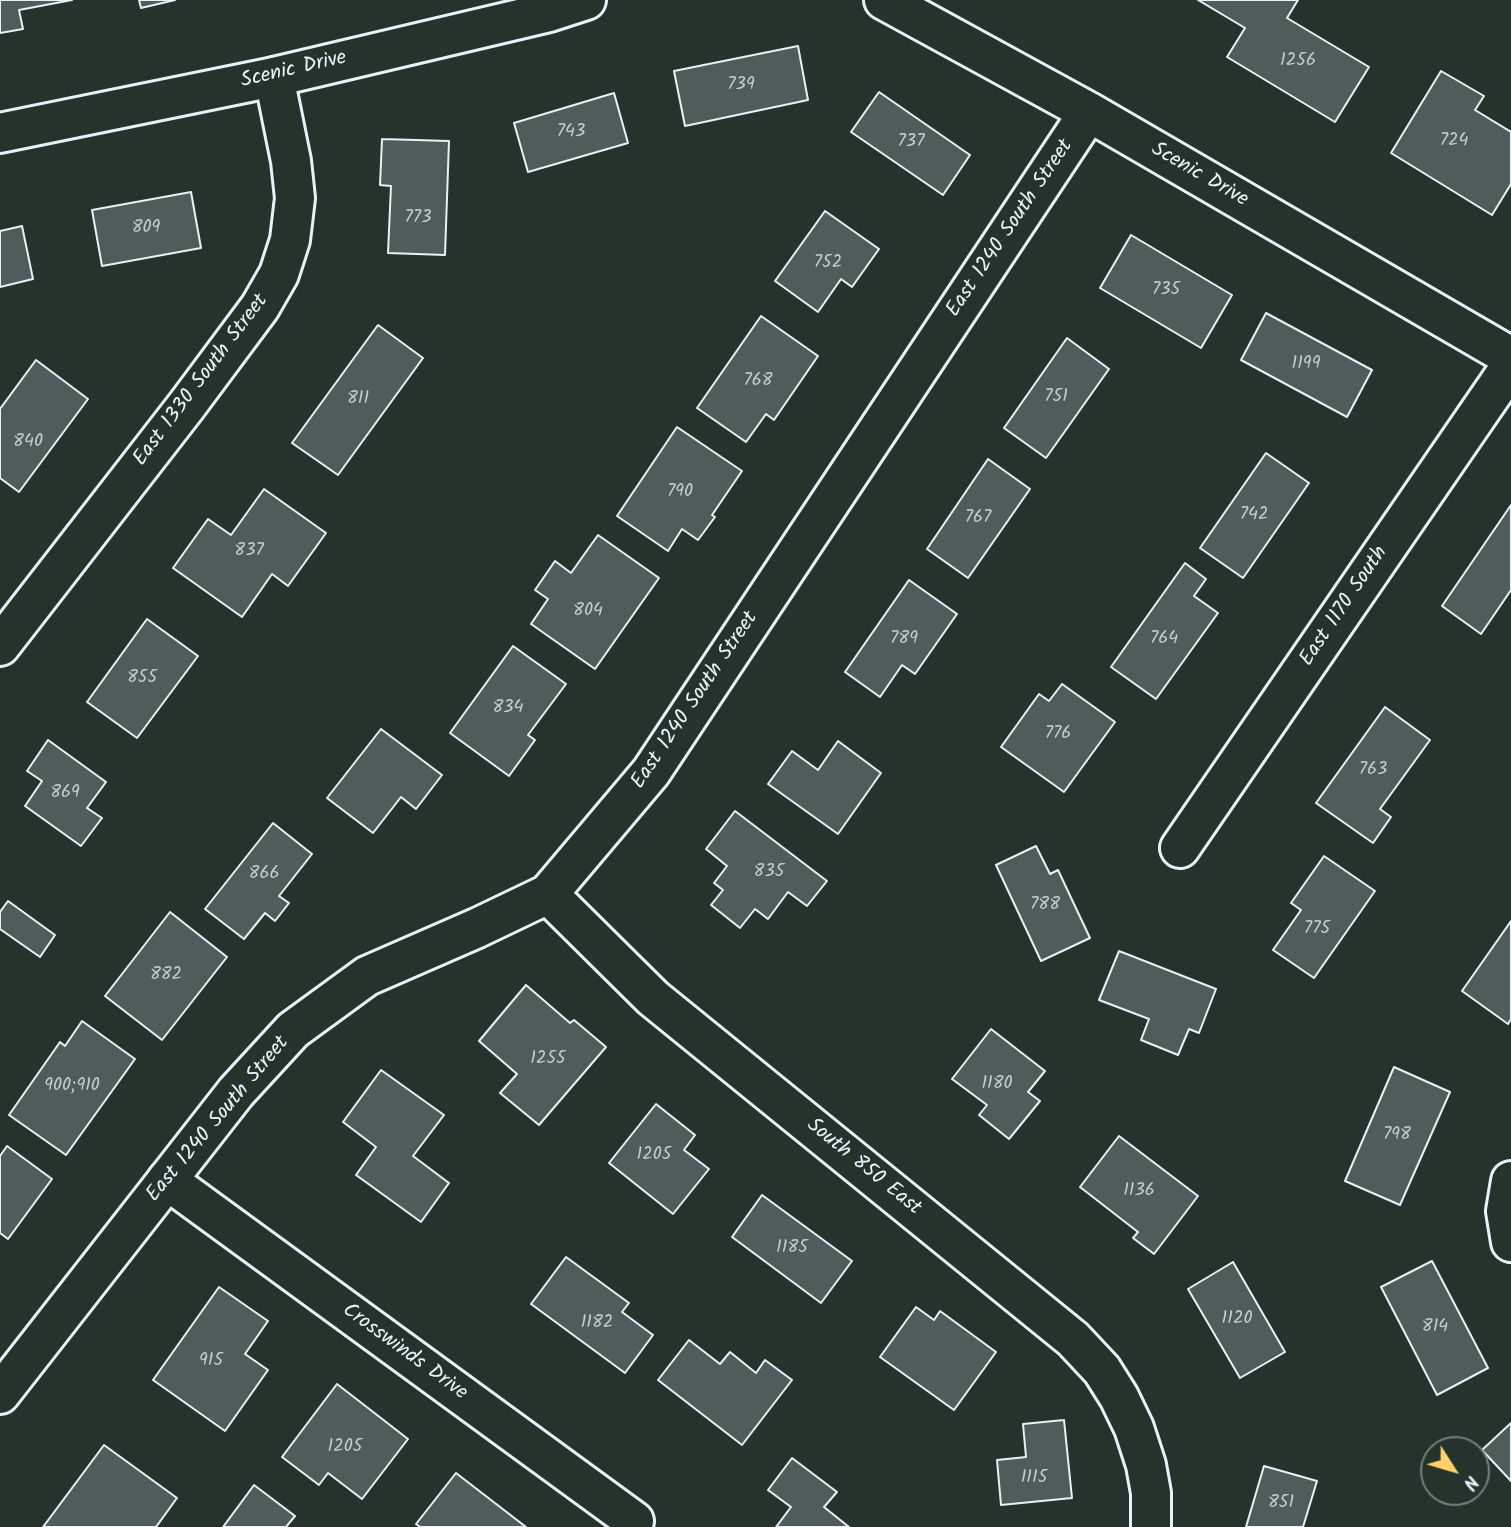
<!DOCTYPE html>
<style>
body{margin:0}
#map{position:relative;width:1511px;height:1527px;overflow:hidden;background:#26332d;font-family:Kalam,sans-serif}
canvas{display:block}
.north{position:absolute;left:1420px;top:1436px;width:70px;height:70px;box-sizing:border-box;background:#26332d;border:2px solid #747f7e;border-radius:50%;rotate:127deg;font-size:19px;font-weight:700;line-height:28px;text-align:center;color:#e8f1f8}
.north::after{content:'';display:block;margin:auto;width:24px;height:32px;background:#ffd166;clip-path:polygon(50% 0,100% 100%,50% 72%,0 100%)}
</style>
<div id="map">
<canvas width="1511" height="1527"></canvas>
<div class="north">N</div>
</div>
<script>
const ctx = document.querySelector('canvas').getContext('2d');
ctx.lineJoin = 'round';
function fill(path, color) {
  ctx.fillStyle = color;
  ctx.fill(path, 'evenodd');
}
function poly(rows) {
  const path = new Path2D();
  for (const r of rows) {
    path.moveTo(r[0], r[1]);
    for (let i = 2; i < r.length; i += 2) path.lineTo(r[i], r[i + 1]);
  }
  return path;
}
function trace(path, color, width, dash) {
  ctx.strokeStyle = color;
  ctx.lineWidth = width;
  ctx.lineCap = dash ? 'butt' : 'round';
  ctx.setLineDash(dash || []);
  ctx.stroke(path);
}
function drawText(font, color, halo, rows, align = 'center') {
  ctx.font = font + ' Kalam,sans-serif';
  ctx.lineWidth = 5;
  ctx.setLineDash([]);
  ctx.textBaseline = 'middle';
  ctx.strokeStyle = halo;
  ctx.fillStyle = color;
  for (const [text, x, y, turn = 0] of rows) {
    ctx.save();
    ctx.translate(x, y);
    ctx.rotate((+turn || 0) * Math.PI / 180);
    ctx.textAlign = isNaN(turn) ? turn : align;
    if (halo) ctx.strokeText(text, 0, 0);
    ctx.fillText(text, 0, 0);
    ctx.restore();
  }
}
const building = poly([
 [0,0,72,0,19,10,23,29,0,33,0,0],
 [139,0,175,0,141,8,139,0],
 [1198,0,1298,0,1287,18,1369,67,1335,122,1227,57,1245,28,1198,0],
 [798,46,808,100,685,126,674,71,798,46],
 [1441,71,1484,96,1475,110,1511,132,1511,184,1492,215,1391,153,1441,71],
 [879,92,970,155,943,195,851,132,879,92],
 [614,93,628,143,528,172,514,123,614,93],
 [382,139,449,141,445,255,388,253,391,186,380,185,382,139],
 [191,192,201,248,102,266,92,210,191,192],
 [825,211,879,249,852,287,841,279,818,312,775,281,825,211],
 [22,226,33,279,0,287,0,231,22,226],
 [1131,235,1232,295,1201,348,1100,288,1131,235],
 [1266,313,1372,370,1347,417,1241,360,1266,313],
 [761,316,818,356,774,420,766,414,746,442,697,408,761,316],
 [378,325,423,358,338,475,292,443,378,325],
 [1067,338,1109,369,1046,458,1004,428,1067,338],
 [36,360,88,399,19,492,0,478,0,409,36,360],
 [677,427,742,471,712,515,715,517,698,540,682,529,668,551,617,516,677,427],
 [1266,453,1309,483,1243,578,1200,548,1266,453],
 [988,459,1030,489,968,578,927,549,988,459],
 [264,489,326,533,288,586,272,574,242,617,173,568,208,519,231,535,264,489],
 [1511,505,1511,590,1481,634,1442,606,1511,505],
 [598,535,659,578,595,669,531,624,548,599,535,590,555,561,571,573,598,535],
 [1185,563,1206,579,1194,596,1218,613,1156,699,1111,667,1185,563],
 [909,580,957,614,915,674,902,665,880,697,845,672,909,580],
 [147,619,198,656,137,738,87,702,147,619],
 [513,646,566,684,528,735,535,740,509,776,450,733,513,646],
 [1062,684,1115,722,1064,792,1001,747,1039,694,1049,701,1062,684],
 [1385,707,1430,740,1380,809,1391,817,1373,843,1316,803,1385,707],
 [381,729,442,775,416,809,401,797,373,833,327,798,381,729],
 [48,740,106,782,87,808,102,818,81,846,25,806,42,781,27,771,48,740],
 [838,741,881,773,838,834,768,784,792,751,818,770,838,741],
 [735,811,827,881,807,906,788,892,768,919,755,909,740,928,711,905,723,890,714,883,727,866,706,849,735,811],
 [273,823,312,854,279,896,289,903,275,921,265,913,244,939,205,909,273,823],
 [1036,846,1050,874,1058,870,1090,938,1041,961,996,865,1036,846],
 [1324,856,1375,891,1314,978,1273,950,1301,910,1291,903,1324,856],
 [8,901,55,935,40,957,0,929,0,912,8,901],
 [170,912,227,957,162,1040,105,996,170,912],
 [1511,921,1511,1019,1508,1024,1462,991,1511,921],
 [1119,951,1216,989,1199,1033,1189,1029,1178,1055,1141,1040,1149,1019,1099,1000,1119,951],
 [526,985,570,1023,574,1020,606,1047,539,1125,500,1093,517,1074,479,1041,526,985],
 [82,1021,135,1059,66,1155,9,1115,60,1042,65,1046,82,1021],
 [991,1029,1045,1071,1028,1092,1040,1101,1009,1139,979,1115,987,1105,952,1079,991,1029],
 [1394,1067,1450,1092,1400,1205,1345,1181,1394,1067],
 [381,1070,444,1115,413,1156,449,1183,421,1222,356,1175,376,1147,343,1122,381,1070],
 [656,1104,695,1135,684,1150,709,1169,673,1214,609,1163,656,1104],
 [1119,1136,1198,1196,1154,1254,1133,1238,1138,1232,1080,1187,1119,1136],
 [7,1146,52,1179,8,1239,0,1233,0,1156,7,1146],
 [762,1195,852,1261,821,1303,732,1237,762,1195],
 [566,1257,629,1303,622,1312,653,1335,625,1373,531,1304,566,1257],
 [1432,1261,1488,1368,1437,1395,1381,1287,1432,1261],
 [1233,1262,1285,1352,1240,1378,1188,1289,1233,1262],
 [219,1287,268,1321,245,1354,268,1370,225,1431,153,1380,219,1287],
 [916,1307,934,1320,940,1311,996,1352,954,1410,880,1357,916,1307],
 [689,1340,720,1364,730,1352,756,1373,765,1360,792,1380,742,1445,658,1380,689,1340],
 [337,1384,408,1439,362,1499,328,1473,319,1485,282,1457,337,1384],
 [1064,1420,1072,1498,1001,1505,997,1460,1026,1457,1023,1424,1064,1420],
 [1511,1423,1511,1481,1482,1450,1511,1423],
 [104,1445,177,1498,156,1527,43,1527,104,1445],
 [792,1458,837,1492,824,1507,849,1527,776,1527,791,1507,768,1490,792,1458],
 [1264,1466,1317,1481,1303,1527,1246,1527,1264,1466],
 [456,1473,526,1527,420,1527,416,1524,456,1473],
 [254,1485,295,1516,286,1527,223,1527,254,1485]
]);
const minor = poly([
 [0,646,187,405,260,307,279,274,290,240,295,198,291,161,274,77],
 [1180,848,1511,366],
 [548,894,653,998,1073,1339,1102,1370,1119,1397,1134,1428,1146,1465,1151,1493,1151,1527],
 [167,1180,634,1521,629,1527],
 [1511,1181,1506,1211,1511,1242]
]);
const tertiary = poly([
 [884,0,1089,112,1511,357],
 [0,133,274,77,549,12,586,0],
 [0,1394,236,1092,293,1030,367,976,477,928,548,894,651,772,1089,112]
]);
const numberNames = [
 ["1256",1298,62],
 ["739",741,86],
 ["743",571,133],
 ["724",1454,142],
 ["737",911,143],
 ["773",418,219],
 ["809",146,229],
 ["752",828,264],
 ["735",1166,291],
 ["1199",1306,365],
 ["768",758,382],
 ["751",1056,398],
 ["811",358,400],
 ["840",28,443],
 ["790",680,493],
 ["742",1254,516],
 ["767",978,519],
 ["837",249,552],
 ["804",588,612],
 ["789",904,640],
 ["764",1164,640],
 ["855",142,679],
 ["834",508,709],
 ["776",1058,735],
 ["763",1373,771],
 ["869",65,794],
 ["835",769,873],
 ["866",264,875],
 ["788",1045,906],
 ["775",1317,930],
 ["882",166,976],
 ["1255",548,1060],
 ["1180",997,1085],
 ["900;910",72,1087],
 ["798",1397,1136],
 ["1205",654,1156],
 ["1136",1139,1192],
 ["1185",792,1249],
 ["1120",1237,1320],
 ["1182",597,1324],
 ["814",1435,1328],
 ["915",211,1362],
 ["1205",345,1448],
 ["1115",1034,1479],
 ["851",1281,1504]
];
const streetNames = [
 ["Scenic Drive",294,71,-13],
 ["Scenic Drive",1199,176,30],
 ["East 1240 South Street",1011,229,-56],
 ["East 1330 South Street",202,381,-53],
 ["East 1170 South",1345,607,-56],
 ["East 1240 South Street",696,701,-56],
 ["East 1240 South Street",219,1120,-50],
 ["South 850 East",863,1168,39],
 ["Crosswinds Drive",404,1353,36]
];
fill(building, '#505c59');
trace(building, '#e8f1f8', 2);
trace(minor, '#e8f1f8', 44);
trace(tertiary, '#e8f1f8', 44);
trace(minor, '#26332d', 38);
trace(tertiary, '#26332d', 38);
drawText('18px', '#c2ccd0', null, numberNames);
drawText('21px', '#e8f1f8', '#26332d', streetNames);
</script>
